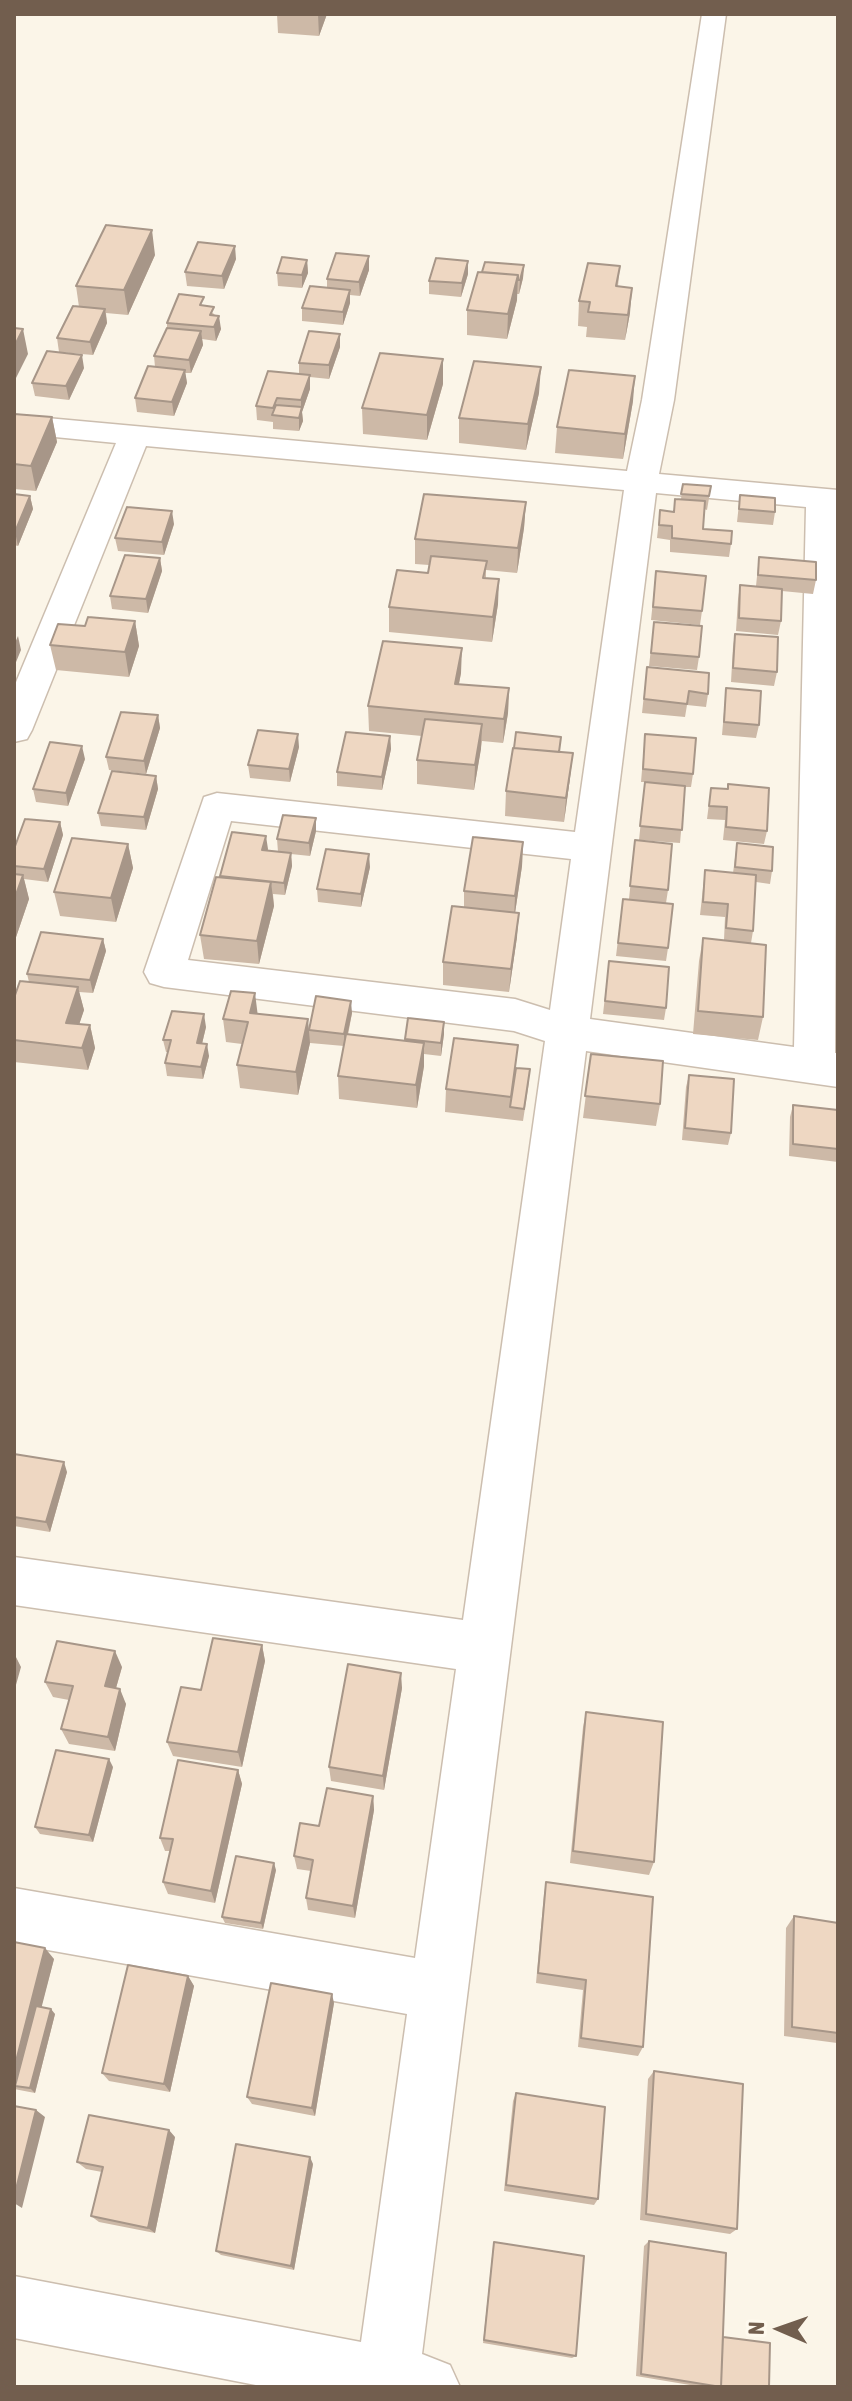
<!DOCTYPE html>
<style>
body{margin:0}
#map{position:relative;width:852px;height:2401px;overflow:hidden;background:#fbf5e8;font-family:"Asap Condensed",sans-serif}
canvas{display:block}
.frame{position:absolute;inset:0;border:16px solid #725e4e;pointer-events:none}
.north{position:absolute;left:740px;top:2289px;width:80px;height:80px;-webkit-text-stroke:6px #fef9ee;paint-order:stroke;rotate:272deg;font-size:22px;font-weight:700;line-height:32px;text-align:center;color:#725e4e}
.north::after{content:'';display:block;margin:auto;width:28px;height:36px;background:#725e4e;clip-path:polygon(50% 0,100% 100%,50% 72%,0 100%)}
</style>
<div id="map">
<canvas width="852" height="2401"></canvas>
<div class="frame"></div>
<div class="north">N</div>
</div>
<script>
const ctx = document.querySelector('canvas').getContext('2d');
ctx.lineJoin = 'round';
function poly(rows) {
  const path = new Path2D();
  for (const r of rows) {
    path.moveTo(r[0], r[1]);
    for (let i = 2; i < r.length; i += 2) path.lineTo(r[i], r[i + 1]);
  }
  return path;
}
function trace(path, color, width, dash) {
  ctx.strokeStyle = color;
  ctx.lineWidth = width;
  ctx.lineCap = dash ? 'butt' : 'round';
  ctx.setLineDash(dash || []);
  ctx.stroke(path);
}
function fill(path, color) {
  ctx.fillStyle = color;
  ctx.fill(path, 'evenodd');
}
const minor = poly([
 [702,14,726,14,674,400,659,474,838,490,835,1053,838,1053,838,1087,586,1051,422,2354,450,2365,460,2387,266,2387,14,2338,14,2276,361,2342,407,2014,14,1944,14,1888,415,1958,456,1669,14,1605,14,1557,463,1620,545,1041,514,1031,164,987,150,983,144,972,204,797,217,793,575,832,624,490,146,446,32,730,27,739,14,742,14,687,116,443,14,433,14,415,627,471,642,400,702,14],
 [656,493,806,507,794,1047,590,1019,656,493],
 [231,821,571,859,550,1010,515,999,188,960,231,821]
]);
const wall = poly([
 [277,14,327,14,319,36,278,33],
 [155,255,128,315,106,313,107,323,93,355,59,352,57,338,79,307,76,286],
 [369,256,369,270,360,296,350,295,350,303,343,325,302,321,302,308,327,288,327,279],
 [236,259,224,289,187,286,185,272],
 [307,260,308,273,302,288,278,286,277,273],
 [524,265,523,278,519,294,517,294,517,300,507,339,467,335,467,310,482,272],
 [620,266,618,286,630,313,625,340,586,337,587,327,578,326,579,301],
 [468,274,461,297,429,294,429,281],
 [205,306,215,315,221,329,216,341,202,339,203,345,191,373,185,373,187,383,174,416,137,412,135,398,155,367,154,356,167,328,167,323],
 [340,334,340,347,329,379,310,377,310,389,302,412,303,421,299,431,273,429,273,422,257,420,256,406,299,374,299,363],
 [84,368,69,400,35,396,32,383],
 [443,384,427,440,363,434,362,408],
 [539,393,526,450,459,443,459,418],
 [633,401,623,459,555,453,557,427],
 [14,414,52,417,57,442,36,491,14,489],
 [683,484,711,486,707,510,704,509,703,529,731,544,729,557,670,552,670,540,657,538,660,510,673,512,681,499],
 [14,494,30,496,33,509,18,546,14,545],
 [740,495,775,512,773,525,737,522],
 [526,502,524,528,517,573,486,570,486,578,498,604,492,642,389,632,389,607,428,573,429,565,415,564,415,539],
 [174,524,164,555,118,551,115,538],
 [759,557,816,580,813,594,782,591,781,621,778,635,736,631,738,599,740,585,756,586],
 [160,558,162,571,148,613,112,609,110,596],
 [656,571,702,611,700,625,651,620],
 [135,621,139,646,129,677,56,670,50,645,85,626],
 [654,622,699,657,697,670,649,666],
 [735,634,777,672,774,686,731,682,733,647],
 [647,667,708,694,706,707,687,705,685,717,642,713],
 [461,673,459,684,509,688,508,713,503,743,482,741,474,790,417,784,417,760,422,736,369,731,368,706],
 [726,688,759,725,756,738,722,735],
 [158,715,160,728,146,774,109,770,106,757],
 [645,734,693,774,691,787,685,787,680,843,639,840,645,782,641,782],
 [390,736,391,749,382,790,337,786,337,772],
 [299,747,290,782,250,778,248,765],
 [559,752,570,778,564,822,505,816,506,791],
 [85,759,68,806,36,802,33,789],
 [156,776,158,789,146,830,101,826,98,813],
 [711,788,767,831,764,844,723,840,725,820,707,819],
 [60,822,63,835,48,882,24,879,29,899,14,943,14,849],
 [316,831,310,856,291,854,292,866,285,895,273,894,274,906,259,964,204,959,200,935,220,876,268,849,267,851,278,852,277,839],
 [635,840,668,890,666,903,668,948,666,961,616,956,623,899,629,899],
 [523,842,522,866,515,913,517,937,509,992,443,985,443,962,464,907,464,891],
 [737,843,772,871,770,884,756,882,753,931,751,943,763,1017,758,1040,693,1034,699,961,703,938,724,940,725,917,700,915,705,870,733,873],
 [128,844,133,868,116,922,60,916,54,892],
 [370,867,361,907,318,902,317,889],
 [103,939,106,951,93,993,79,992,84,1010,79,1024,90,1025,95,1048,88,1070,14,1062,14,998,29,982,27,974],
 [609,961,666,1008,664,1020,603,1014],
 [352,1013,348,1035,405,1041,408,1018,444,1022,444,1034,441,1056,424,1054,424,1066,417,1108,339,1099,338,1076,344,1046,310,1043,298,1095,240,1088,237,1065,242,1044,226,1042,223,1019,257,1014,309,1030],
 [206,1027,202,1044,209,1056,203,1079,167,1076,165,1063,168,1052,166,1052,163,1040],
 [591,1054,660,1104,656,1126,583,1118],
 [517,1068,529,1082,523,1121,445,1112,446,1089],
 [689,1075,731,1133,728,1145,682,1140,686,1087],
 [793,1105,838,1110,838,1162,789,1156,790,1117],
 [14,1454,67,1472,50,1532,14,1526],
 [262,1645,265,1661,242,1767,173,1756,167,1742,201,1690],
 [122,1667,116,1688,126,1704,115,1751,69,1744,61,1729,69,1700,53,1697,45,1682],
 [402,1688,384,1790,331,1781,329,1767],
 [586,1712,654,1862,649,1875,570,1863,583,1727],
 [113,1767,93,1842,40,1834,35,1827],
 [238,1770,242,1784,215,1903,168,1894,163,1882,170,1851,165,1851,160,1838],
 [373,1796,374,1810,355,1918,308,1910,306,1898,311,1871,297,1869,294,1856,319,1826],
 [276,1870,263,1929,225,1923,222,1917],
 [546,1882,643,2047,638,2056,578,2047,583,1990,536,1983,544,1894],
 [794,1916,838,1923,837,2043,784,2036,786,1928],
 [14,1942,54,1959,41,2007,55,2014,35,2093,14,2089],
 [188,1976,194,1986,170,2092,109,2081,102,2073],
 [334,2003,315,2116,252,2104,247,2097],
 [654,2071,737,2229,730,2234,640,2220,648,2079],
 [516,2093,598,2199,594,2205,504,2191,513,2101],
 [175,2137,155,2233,99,2222,91,2216,102,2172,86,2169,77,2162],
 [313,2164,294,2270,221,2255,216,2251],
 [649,2241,723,2337,769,2387,702,2387,636,2376,644,2246],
 [494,2242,576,2356,572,2358,483,2343,493,2247]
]);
const shadedWall = poly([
 [318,14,327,14,319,36],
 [152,230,155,255,128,315,124,290],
 [235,246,236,259,224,289,222,276],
 [369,256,369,270,360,296,359,282],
 [307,260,308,273,302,288,302,275],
 [468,261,468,274,461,297,462,283],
 [524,265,523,278,519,294,520,280],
 [518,275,517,300,507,339,508,314],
 [632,288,630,313,625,340,628,315],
 [350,290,350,303,343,325,343,312],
 [105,309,107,323,93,355,90,342],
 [219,316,221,329,216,341,214,327],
 [23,329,28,354,14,382,14,347],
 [201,331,203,345,191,373,189,360],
 [340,334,340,347,329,379,329,365],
 [82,355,84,368,69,400,66,386],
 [443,359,443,384,427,440,427,415],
 [541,367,539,393,526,450,528,424],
 [185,370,187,383,174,416,172,402],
 [310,375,310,389,302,412,303,421,299,431,299,418,301,409,301,400],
 [635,376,633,401,623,459,625,434],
 [52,417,57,442,36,491,31,466],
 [30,496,33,509,18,546,15,532],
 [526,502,524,528,517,573,518,548],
 [172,511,174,524,164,555,162,542],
 [160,558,162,571,148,613,146,599],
 [499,579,498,604,492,642,493,617],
 [135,621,139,646,129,677,125,652],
 [18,636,21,650,14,667,14,645],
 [462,648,461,673,454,708,455,684],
 [509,688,508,713,503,743,504,719],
 [158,715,160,728,146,774,144,761],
 [482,724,481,749,474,790,475,765],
 [298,734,299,747,290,782,289,769],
 [390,736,391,749,382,790,382,777],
 [82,746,85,759,68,806,66,793],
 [573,753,570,778,564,822,566,798],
 [156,776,158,789,146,830,144,817],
 [316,818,316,831,310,856,309,843],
 [60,822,63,835,48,882,44,869],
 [266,836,268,849,264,863,262,850],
 [523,842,522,866,514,920,515,896],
 [128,844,133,868,116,922,111,898],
 [291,853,292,866,285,895,284,883],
 [369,854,370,867,361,907,361,894],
 [23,875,29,899,14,943,14,900],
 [271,882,274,906,259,964,257,941],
 [519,913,517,937,509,992,511,969],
 [103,939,106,951,93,993,90,980],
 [78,987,84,1010,72,1046,66,1023],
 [255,993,258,1017,250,1013],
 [351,1001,352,1013,345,1046,344,1034],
 [204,1014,206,1027,199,1056,197,1043],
 [308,1019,310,1043,298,1095,296,1072],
 [444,1022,444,1034,441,1056,441,1043],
 [90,1025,95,1048,88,1070,82,1048],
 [424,1043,424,1066,417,1108,416,1085],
 [207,1044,209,1056,203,1079,201,1067],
 [64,1462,67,1472,50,1532,46,1522],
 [262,1645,265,1661,242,1767,238,1752],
 [115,1651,122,1667,112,1702,105,1686],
 [14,1653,21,1667,14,1692],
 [401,1673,402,1688,384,1790,383,1776],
 [120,1689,126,1704,115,1751,108,1737],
 [109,1759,113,1767,93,1842,89,1835],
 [238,1770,242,1784,215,1903,211,1891],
 [373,1796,374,1810,355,1918,353,1906],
 [274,1863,276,1870,263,1929,261,1923],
 [45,1948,54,1959,21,2087,15,2086,14,2069],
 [188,1976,194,1986,170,2092,164,2084],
 [332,1994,334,2003,315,2116,312,2108],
 [51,2009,55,2014,35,2093,30,2088],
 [36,2110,45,2117,22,2208,14,2203,14,2197],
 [169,2130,175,2137,155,2233,148,2228],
 [310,2157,313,2164,294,2270,291,2266]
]);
const building = poly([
 [106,225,152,230,124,290,76,286,106,225],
 [198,242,235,246,222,276,185,272,198,242],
 [336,253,369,256,359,282,327,279,336,253],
 [282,257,307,260,302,275,277,273,282,257],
 [436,258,468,261,462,283,429,281,436,258],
 [485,262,524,265,520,280,518,280,518,275,482,272,485,262],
 [588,263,620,266,616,286,632,288,628,315,588,312,590,302,579,301,588,263],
 [478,272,518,275,508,314,467,310,478,272],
 [310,286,350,290,343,312,302,308,310,286],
 [179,294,204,297,200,305,214,307,210,315,219,316,214,327,167,323,179,294],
 [73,306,105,309,90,342,57,338,73,306],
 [14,328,23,329,14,347,14,328],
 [167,328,201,331,189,360,154,356,167,328],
 [309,331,340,334,329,365,299,363,309,331],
 [47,351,82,355,66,386,32,383,47,351],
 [380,353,443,359,427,415,362,408,380,353],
 [474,361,541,367,528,424,459,418,474,361],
 [148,366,185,370,172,402,135,398,148,366],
 [569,370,635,376,625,434,557,427,569,370],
 [268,371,310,375,301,400,277,398,273,408,256,406,268,371],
 [276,405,302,407,299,418,272,415,276,405],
 [14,414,52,417,31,466,14,464,14,414],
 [683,484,711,486,709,496,681,494,683,484],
 [14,494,30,496,15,532,14,532,14,494],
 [424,494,526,502,518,548,415,539,424,494],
 [740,495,775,498,775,512,739,509,740,495],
 [675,499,705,501,703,529,732,531,731,544,672,538,672,526,659,525,660,510,674,512,675,499],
 [127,507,172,511,162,542,115,538,127,507],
 [125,555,160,558,146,599,110,596,125,555],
 [431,556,487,561,483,578,499,579,493,617,389,607,397,570,428,573,431,556],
 [759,557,816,562,816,580,758,575,759,557],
 [656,571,706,576,702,611,653,607,656,571],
 [740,585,782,589,781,621,739,618,740,585],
 [88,617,135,621,125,652,50,645,58,624,85,626,88,617],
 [654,622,702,626,699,657,651,653,654,622],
 [735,634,778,637,777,672,733,668,735,634],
 [383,641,462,648,455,684,509,688,504,719,368,706,383,641],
 [647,667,709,673,708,694,689,691,687,704,644,699,647,667],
 [726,688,761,691,759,725,724,722,726,688],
 [121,712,158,715,144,761,106,757,121,712],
 [425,719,482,724,475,765,417,760,425,719],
 [258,730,298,734,289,769,248,765,258,730],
 [346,732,390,736,382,777,337,772,346,732],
 [516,732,561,737,559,752,514,748,516,732],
 [645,734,696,738,693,774,643,769,645,734],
 [50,742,82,746,66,793,33,789,50,742],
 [513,748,573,753,566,798,506,791,513,748],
 [112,771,156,776,144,817,98,813,112,771],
 [645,782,685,786,682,830,640,826,645,782],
 [728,784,769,788,767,831,726,827,727,807,709,806,711,788,728,789,728,784],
 [283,815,316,818,309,843,277,839,283,815],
 [25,819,60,822,44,869,14,866,14,849,25,819],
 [232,832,266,836,262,850,291,853,284,883,220,876,232,832],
 [473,837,523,842,515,896,464,891,473,837],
 [72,838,128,844,111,898,54,892,72,838],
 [635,840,672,844,668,890,630,886,635,840],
 [737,843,773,847,772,871,735,867,737,843],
 [326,849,369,854,361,894,317,889,326,849],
 [705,870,756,875,753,931,726,928,728,904,703,902,705,870],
 [14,874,23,875,14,900,14,874],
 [216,877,271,882,257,941,200,935,216,877],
 [623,899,673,904,668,948,618,943,623,899],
 [452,906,519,913,511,969,443,962,452,906],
 [41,932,103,939,90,980,27,974,41,932],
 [703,938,766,945,763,1017,698,1011,703,938],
 [609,961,669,967,666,1008,605,1001,609,961],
 [20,981,78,987,66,1023,90,1025,82,1048,14,1040,14,998,20,981],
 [231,991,255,993,250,1013,308,1019,296,1072,237,1065,248,1022,223,1019,231,991],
 [316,996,351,1001,344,1034,309,1030,316,996],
 [172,1011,204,1014,197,1043,207,1044,201,1067,165,1063,171,1040,163,1040,172,1011],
 [408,1018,444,1022,441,1043,405,1039,408,1018],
 [346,1034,424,1043,416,1085,338,1076,346,1034],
 [454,1038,518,1045,511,1097,446,1089,454,1038],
 [591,1054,663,1061,660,1104,585,1096,591,1054],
 [516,1068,530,1069,524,1109,510,1107,516,1068],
 [689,1075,734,1079,731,1133,685,1128,689,1075],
 [793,1105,838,1110,838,1149,793,1144,793,1105],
 [14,1454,64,1462,46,1522,14,1517,14,1454],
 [213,1638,262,1645,238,1752,167,1742,181,1687,201,1690,213,1638],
 [57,1641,115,1651,105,1686,120,1689,108,1737,61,1729,73,1686,45,1682,57,1641],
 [348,1664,401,1673,383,1776,329,1767,348,1664],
 [586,1712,663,1722,654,1862,573,1851,586,1712],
 [56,1750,109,1759,89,1835,35,1827,56,1750],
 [178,1760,238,1770,211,1891,163,1882,173,1839,160,1838,178,1760],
 [327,1788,373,1796,353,1906,306,1898,313,1860,294,1856,300,1823,319,1826,327,1788],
 [236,1856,274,1863,261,1923,222,1917,236,1856],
 [546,1882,653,1897,643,2047,581,2038,586,1980,538,1973,546,1882],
 [794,1916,838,1923,838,2033,792,2027,794,1916],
 [14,1942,45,1948,14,2069,14,1942],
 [128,1965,188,1976,164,2084,102,2073,128,1965],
 [271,1983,332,1994,312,2108,247,2097,271,1983],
 [36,2006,51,2009,30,2088,15,2086,36,2006],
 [654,2071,743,2084,737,2229,646,2214,654,2071],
 [516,2093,605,2107,598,2199,506,2185,516,2093],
 [14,2106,36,2110,14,2197,14,2106],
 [89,2115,169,2130,148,2228,91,2216,103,2167,77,2162,89,2115],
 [236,2144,310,2157,291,2266,216,2251,236,2144],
 [649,2241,726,2253,721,2387,641,2374,649,2241],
 [494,2242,584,2256,576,2356,484,2340,494,2242],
 [723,2337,770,2343,769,2387,721,2387,723,2337]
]);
trace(minor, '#ccbeaf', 3);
fill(minor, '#fff');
fill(wall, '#cdb9a7');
fill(shadedWall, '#a79688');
fill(building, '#eed7c2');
trace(building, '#a79688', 2);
</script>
